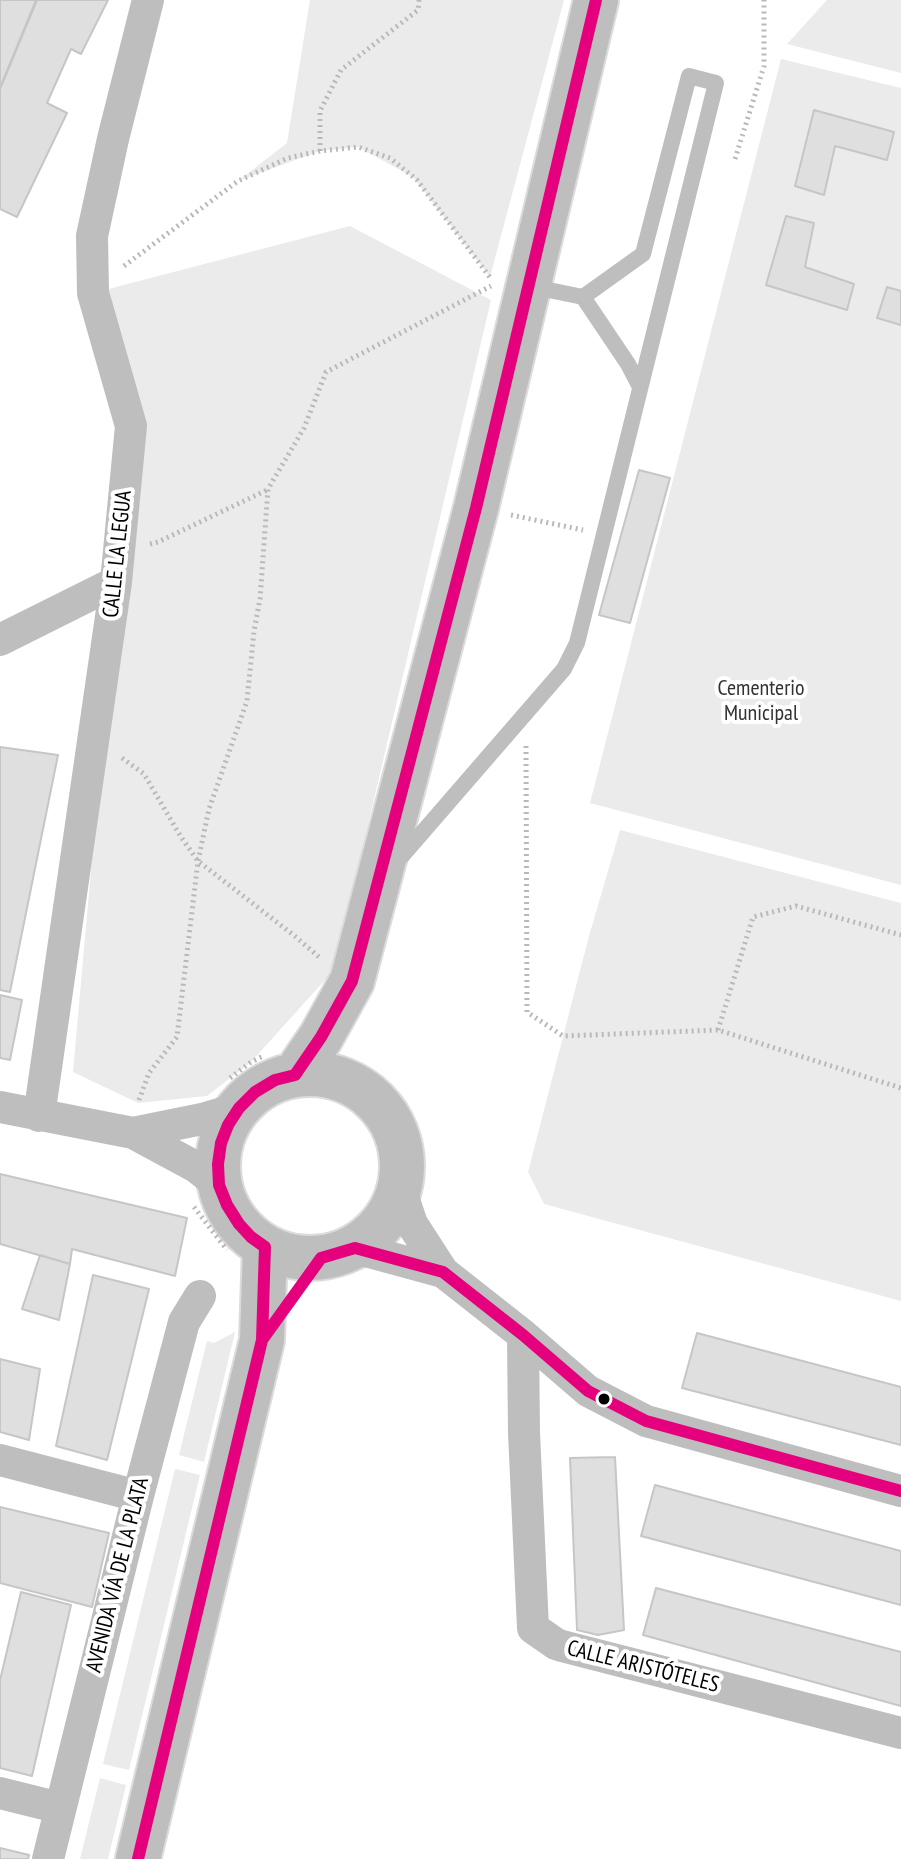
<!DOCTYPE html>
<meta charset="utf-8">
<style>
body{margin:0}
canvas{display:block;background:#fff}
</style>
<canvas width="901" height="1859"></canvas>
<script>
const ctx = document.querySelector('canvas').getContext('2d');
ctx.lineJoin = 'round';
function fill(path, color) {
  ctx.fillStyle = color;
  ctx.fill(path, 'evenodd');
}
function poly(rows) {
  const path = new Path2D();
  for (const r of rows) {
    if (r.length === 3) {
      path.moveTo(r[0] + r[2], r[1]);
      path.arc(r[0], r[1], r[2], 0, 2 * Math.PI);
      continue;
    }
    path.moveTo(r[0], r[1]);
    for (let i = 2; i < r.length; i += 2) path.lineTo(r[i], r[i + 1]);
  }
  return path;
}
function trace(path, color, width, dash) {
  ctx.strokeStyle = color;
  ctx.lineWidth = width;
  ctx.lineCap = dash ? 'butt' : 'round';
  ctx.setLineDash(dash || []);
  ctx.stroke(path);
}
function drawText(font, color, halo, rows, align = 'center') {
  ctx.font = font + ' "PT Sans Narrow",sans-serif';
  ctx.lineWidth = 8;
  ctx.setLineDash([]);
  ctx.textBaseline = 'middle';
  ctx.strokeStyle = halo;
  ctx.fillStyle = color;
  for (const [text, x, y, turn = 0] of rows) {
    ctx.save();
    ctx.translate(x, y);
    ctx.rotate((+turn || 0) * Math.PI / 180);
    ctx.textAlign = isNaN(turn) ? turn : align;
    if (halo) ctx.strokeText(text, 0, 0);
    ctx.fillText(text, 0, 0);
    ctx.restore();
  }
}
const green = poly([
 [310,0,564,0,490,277,413,177,358,147,320,151,238,181,287,143],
 [827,0,901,0,901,73,787,44],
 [781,59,901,88,901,885,590,803],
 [350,226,491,300,334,970,251,1062,207,1096,138,1103,73,1072,126,477,93,293],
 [620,830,901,903,901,1301,544,1204,528,1172,589,936],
 [235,1332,204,1462,179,1455,207,1341,214,1343],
 [175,1469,200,1475,129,1770,103,1764],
 [100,1778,126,1785,108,1859,80,1859]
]);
const building = poly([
 [0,0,37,0,0,89,0,0],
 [36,0,108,0,81,54,71,49,47,103,67,113,17,217,0,209,0,88,36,0],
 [814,110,894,132,887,160,835,146,824,195,795,186,814,110],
 [786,216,814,223,805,267,854,284,847,310,766,285,786,216],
 [887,287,901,291,901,325,877,318,887,287],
 [639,470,670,478,630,623,599,615,639,470],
 [0,747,58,755,10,992,0,990,0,747],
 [0,995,22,1000,10,1060,0,1058,0,995],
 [0,1174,187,1218,175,1276,72,1249,70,1264,0,1244,0,1174],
 [40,1255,70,1264,59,1320,22,1309,40,1255],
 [93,1275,149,1289,107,1460,56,1446,93,1275],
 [697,1333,901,1387,901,1445,682,1388,697,1333],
 [0,1359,40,1369,29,1440,0,1432,0,1359],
 [615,1457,624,1630,598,1635,577,1630,570,1458,615,1457],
 [655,1485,901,1551,901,1605,641,1536,655,1485],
 [0,1507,109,1533,92,1607,0,1583,0,1507],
 [656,1588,901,1652,901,1706,643,1635,656,1588],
 [21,1592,71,1605,32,1776,0,1768,0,1680,21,1592],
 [0,1848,29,1855,28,1859,0,1859,0,1848]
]);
const path = poly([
 [320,151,320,111,341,70,418,10,419,0],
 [735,159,764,66,764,0],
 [124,266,238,181,288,158,320,151,358,147,390,158,417,180,492,280],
 [511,515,583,530],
 [150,544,158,542,267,490],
 [526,746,527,1012,563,1036,718,1030,901,1088],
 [122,758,144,774,181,837,198,861,296,937,320,958],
 [718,1030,753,917,796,906,901,935],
 [230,1078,251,1062,265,1055],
 [139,1100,149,1073,177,1037,198,861,209,809,247,701,254,631,260,599,268,489,304,428,326,372,491,286],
 [194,1207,227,1250]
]);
const service = poly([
 [529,286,583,297,628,364,640,387],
 [395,856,402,856,564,669,577,643,716,83,689,76,643,254,583,297]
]);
const minor = poly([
 [0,640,116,582],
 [0,1107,133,1133,196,1167,219,1185],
 [39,1116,116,582,131,426,93,293,92,236,113,139,148,0],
 [133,1133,202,1119,239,1108],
 [400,1188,412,1224,443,1272,523,1335,588,1391,646,1421,901,1491],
 [355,1248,443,1272],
 [523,1335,524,1433,533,1628,556,1644,562,1646,901,1733],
 [0,1460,138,1496],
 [0,1793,60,1808],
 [48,1859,138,1496,184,1322,200,1296]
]);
const primary = poly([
 [310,1166,92],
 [295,1075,321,1037,352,981,476,508,596,0],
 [138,1859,262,1340,265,1247]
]);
const bus1 = poly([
 [262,1340,321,1258,355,1248,443,1272,523,1335,588,1391,646,1421,901,1491],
 [138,1859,262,1340,265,1247,251,1237,239,1224,227,1205,219,1185,218,1164,221,1143,228,1125,239,1108,255,1092,275,1080,295,1075,321,1037,352,981,476,508,596,0]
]);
const markers = [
 [604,1399,7,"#000"]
];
const streetNames = [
 ["CALLE LA LEGUA",118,554,-84],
 ["AVENIDA VÍA DE LA PLATA",118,1575,-76],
 ["CALLE ARISTÓTELES",643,1667,14]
];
const parkNames = [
 ["Cementerio",761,689],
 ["Municipal",761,714]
];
fill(green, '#ebebeb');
fill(building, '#dfdfdf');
trace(building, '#c6c6c6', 2);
trace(primary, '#dbdbdb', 48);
trace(path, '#b9b9b9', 5, [2, 4]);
trace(service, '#bebebe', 16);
trace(minor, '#bebebe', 32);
trace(primary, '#bebebe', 44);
trace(bus1, '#e5007d', 12);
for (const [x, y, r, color] of markers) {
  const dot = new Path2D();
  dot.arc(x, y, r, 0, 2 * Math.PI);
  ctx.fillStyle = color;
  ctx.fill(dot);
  trace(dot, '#fff', 3);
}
drawText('22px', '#000', '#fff', streetNames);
drawText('22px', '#323232', '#fff', parkNames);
</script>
